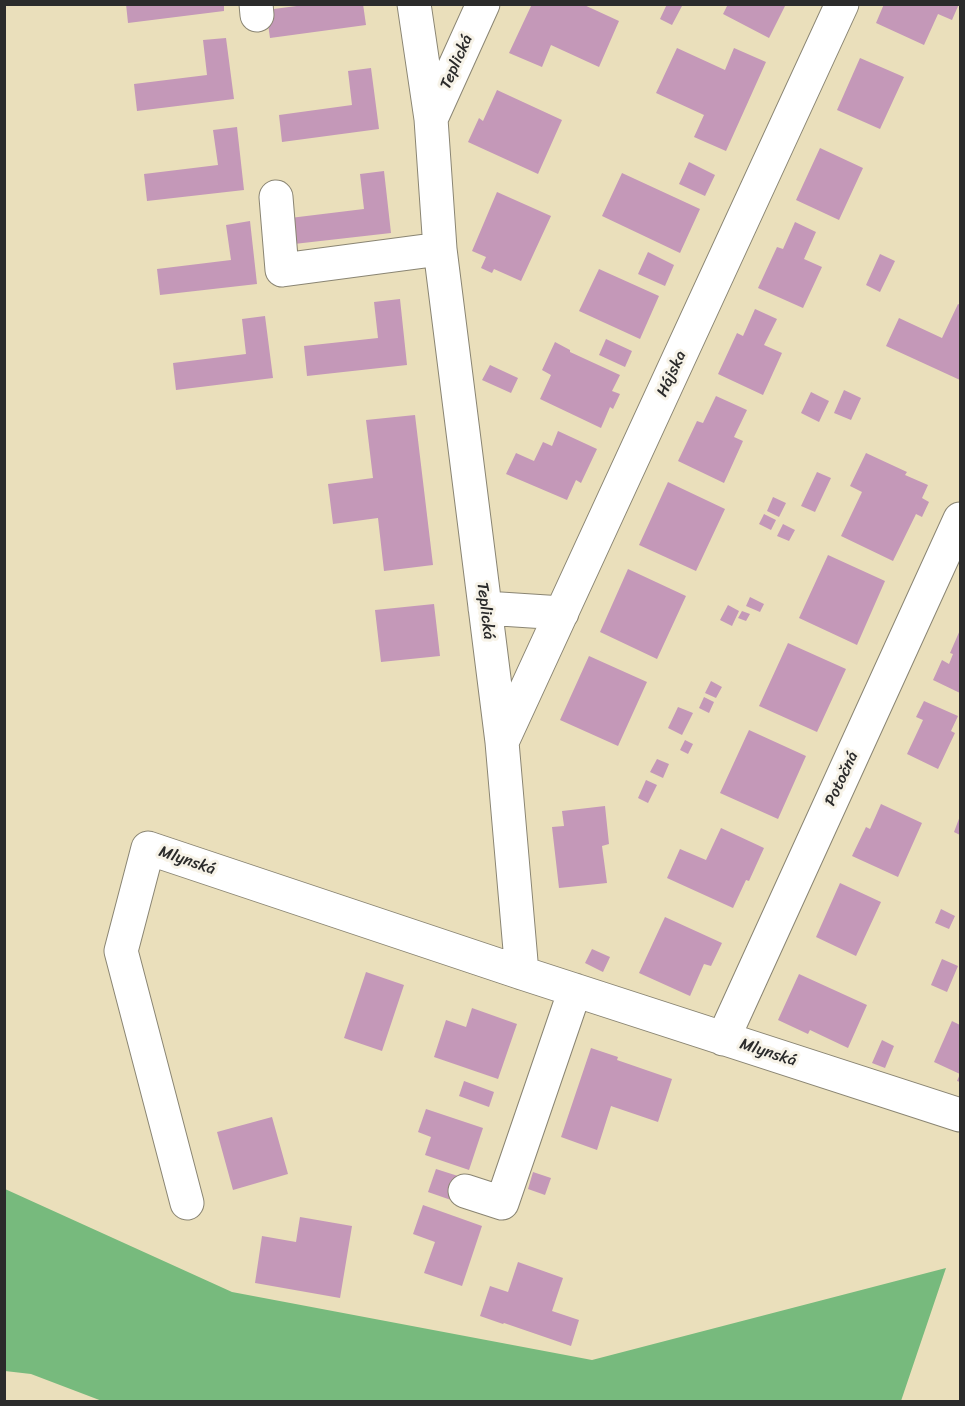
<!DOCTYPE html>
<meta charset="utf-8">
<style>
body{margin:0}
#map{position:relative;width:965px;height:1406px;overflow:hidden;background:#eadfbb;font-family:Sriracha,sans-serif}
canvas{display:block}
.frame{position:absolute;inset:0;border:6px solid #2b2b2b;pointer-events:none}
</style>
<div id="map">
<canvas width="965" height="1406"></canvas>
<div class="frame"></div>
</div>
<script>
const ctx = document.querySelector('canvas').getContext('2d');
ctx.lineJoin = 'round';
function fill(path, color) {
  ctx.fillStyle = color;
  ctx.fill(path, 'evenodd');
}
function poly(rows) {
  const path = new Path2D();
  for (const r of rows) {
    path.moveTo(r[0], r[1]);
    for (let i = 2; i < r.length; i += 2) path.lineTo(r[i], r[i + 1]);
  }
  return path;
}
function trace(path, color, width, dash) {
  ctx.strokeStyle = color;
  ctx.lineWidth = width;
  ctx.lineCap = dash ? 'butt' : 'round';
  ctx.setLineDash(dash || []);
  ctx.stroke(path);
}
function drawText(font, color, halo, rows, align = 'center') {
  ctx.font = font + ' Sriracha,sans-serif';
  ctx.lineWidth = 6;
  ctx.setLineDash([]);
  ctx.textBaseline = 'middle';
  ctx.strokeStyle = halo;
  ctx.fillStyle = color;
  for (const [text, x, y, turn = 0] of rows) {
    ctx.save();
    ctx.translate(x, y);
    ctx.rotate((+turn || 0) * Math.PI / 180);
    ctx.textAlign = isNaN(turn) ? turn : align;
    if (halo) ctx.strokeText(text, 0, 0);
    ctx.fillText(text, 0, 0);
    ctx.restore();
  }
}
const forest = poly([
 [5,1189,232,1292,592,1360,946,1268,901,1401,102,1401,31,1374,5,1371]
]);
const building = poly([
 [126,4,224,4,224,11,128,23],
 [312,4,363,4,366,25,270,38,266,10],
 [532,4,582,4,619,21,599,67,551,45,542,67,509,53],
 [667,4,678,4,682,6,672,25,660,19],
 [728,4,786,4,769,38,723,14],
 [884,4,959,4,952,20,938,14,924,45,876,23],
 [226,38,234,99,137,111,134,84,207,75,203,40],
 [677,48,725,70,734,48,766,62,726,151,694,137,704,115,656,93],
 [860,58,904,77,880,129,837,110],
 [371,68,379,129,282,142,279,115,352,105,348,71],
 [497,90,562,120,538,174,468,142,479,118,483,121],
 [237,127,244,190,147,201,144,174,218,165,213,130],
 [820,148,863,168,839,220,796,200],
 [689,162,715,175,705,196,679,184],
 [384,171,391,233,294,244,290,218,364,209,360,174],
 [622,173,700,209,680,253,602,216],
 [497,192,551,216,521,281,494,269,492,273,481,268,486,257,472,251],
 [250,221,257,284,160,295,157,269,231,260,226,225],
 [795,222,816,232,804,259,822,267,803,308,758,288,777,247,783,249],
 [648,252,674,265,665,286,638,274],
 [880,254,895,261,880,292,866,285],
 [599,269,659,296,640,339,579,311],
 [400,299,407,365,307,376,304,346,378,338,374,302],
 [958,304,960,305,960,380,886,346,899,318,942,338],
 [755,309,777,319,764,345,782,353,763,395,718,374,737,333,743,336],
 [265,316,273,378,176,390,173,363,246,354,242,319],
 [606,339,632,351,625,367,599,355],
 [555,342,570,350,570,352,620,375,612,391,620,394,613,409,610,407,601,428,540,399,551,375,542,370],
 [490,365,518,378,511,393,482,380],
 [844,390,861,398,851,420,834,413],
 [811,392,829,401,819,422,801,413],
 [716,396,747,410,734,437,743,441,724,483,678,461,697,421,703,423],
 [415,415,433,565,384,571,378,518,333,524,328,484,373,478,366,420],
 [558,431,597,449,581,483,576,480,567,500,506,474,516,453,534,461,543,442,552,446],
 [866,453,907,472,905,475,928,485,922,498,929,502,922,517,916,514,893,561,841,536,862,492,850,486],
 [817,472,831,478,815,512,801,506],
 [668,482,725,509,696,571,639,545],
 [773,497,786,503,779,517,767,511],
 [764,514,776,520,771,530,759,524],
 [783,524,795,530,789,541,777,536],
 [828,555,885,581,857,645,799,618],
 [628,569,686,596,657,659,600,632],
 [750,597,764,604,760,612,746,606],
 [434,604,440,656,381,662,375,610],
 [728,605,739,611,732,626,720,620],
 [742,611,750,614,746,621,738,618],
 [960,630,960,693,933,680,942,660,949,664,953,654,950,653],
 [788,643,846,669,817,732,759,706],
 [589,656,647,682,618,746,560,720],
 [711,681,722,687,716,698,705,693],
 [704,697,714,702,709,713,699,708],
 [924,701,958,716,951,731,955,733,938,769,907,754,923,720,916,717],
 [678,707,693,713,682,735,668,728],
 [749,730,806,756,778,819,720,793],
 [685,740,693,744,688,754,680,750],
 [657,759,669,764,663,778,650,772],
 [646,780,657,785,648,803,638,798],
 [881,804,922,823,898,877,852,856,866,827,870,829],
 [605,806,609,844,602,846,607,883,559,888,552,827,564,826,562,811],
 [960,816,960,835,954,832],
 [721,828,764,848,749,881,746,880,733,908,667,878,680,849,706,860],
 [840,883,881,902,856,956,816,937],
 [941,909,955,916,949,929,935,923],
 [665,917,722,943,711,966,704,964,690,996,639,973],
 [592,949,610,957,603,972,585,963],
 [942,959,958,966,947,992,931,985],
 [366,972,404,985,382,1051,344,1038],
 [799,974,867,1005,848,1048,810,1030,808,1034,778,1020],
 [472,1008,517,1024,498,1079,434,1057,446,1020,466,1027],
 [952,1021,960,1025,960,1082,957,1081,960,1074,934,1062],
 [882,1040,894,1046,885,1068,872,1063],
 [591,1048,618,1057,617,1060,672,1079,658,1122,611,1106,597,1150,561,1137],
 [464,1081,494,1092,489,1107,459,1096],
 [426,1109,483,1128,469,1170,425,1155,431,1137,418,1132],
 [272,1117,288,1174,233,1190,217,1132],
 [436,1169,458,1176,451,1200,428,1192],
 [533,1172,551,1178,545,1195,528,1189],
 [423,1205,482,1226,462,1286,424,1273,435,1242,413,1234],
 [300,1217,352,1226,340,1298,255,1283,262,1236,296,1242],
 [518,1262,563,1278,552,1311,579,1320,571,1346,504,1323,503,1324,480,1316,490,1286,508,1292]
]);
const minor = poly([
 [256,4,257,15],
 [414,4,431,119,440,249,502,742,522,973],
 [431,119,483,4],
 [276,197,282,270,440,249],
 [485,608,562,613],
 [502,742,842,4],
 [723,1039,960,519],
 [465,1191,502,1203,575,990],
 [187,1203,121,951,148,848,522,973,960,1115]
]);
const streetNames = [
 ["Teplická",457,62,-66],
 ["Hájska",672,374,-65],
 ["Teplická",485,611,83],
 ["Potočná",842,779,-65],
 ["Mlynská",187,861,19],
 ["Mlynská",768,1053,18]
];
fill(forest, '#77ba7d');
fill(building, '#c498b8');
trace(minor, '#8a8573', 35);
trace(minor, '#fff', 33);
drawText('16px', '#2b2b2b', '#f7f3e8', streetNames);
</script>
